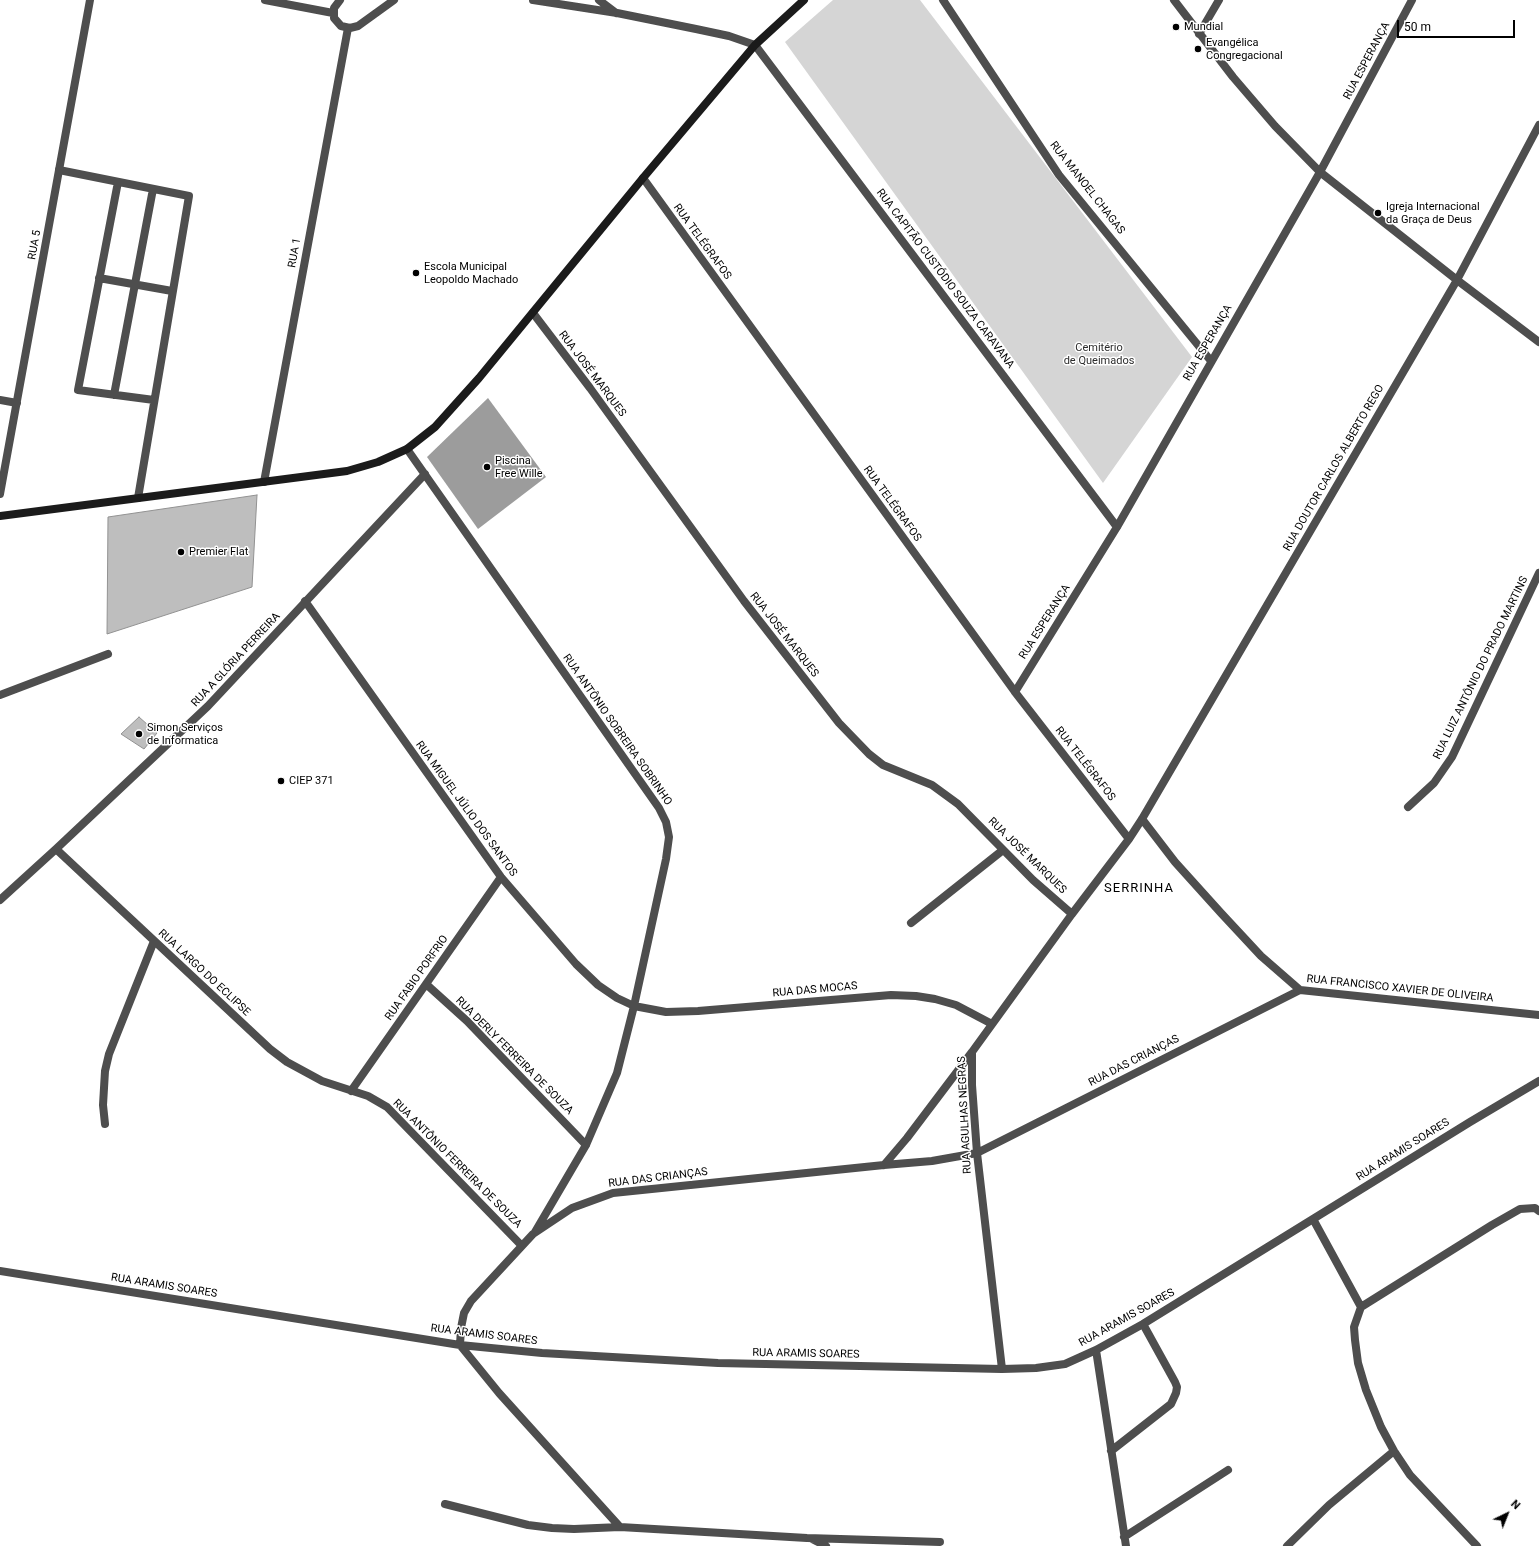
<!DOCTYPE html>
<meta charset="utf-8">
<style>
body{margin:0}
#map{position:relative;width:1539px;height:1546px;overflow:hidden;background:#fff;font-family:Roboto,sans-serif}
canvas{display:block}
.north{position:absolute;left:1487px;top:1494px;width:40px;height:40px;-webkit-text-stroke:3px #fff;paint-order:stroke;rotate:43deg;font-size:11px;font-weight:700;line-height:16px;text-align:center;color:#000}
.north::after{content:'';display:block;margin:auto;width:14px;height:18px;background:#000;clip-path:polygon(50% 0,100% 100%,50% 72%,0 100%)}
.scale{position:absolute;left:1397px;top:20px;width:118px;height:18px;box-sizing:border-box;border:2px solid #000;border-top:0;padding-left:5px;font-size:12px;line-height:14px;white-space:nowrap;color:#000;-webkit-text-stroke:3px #fff;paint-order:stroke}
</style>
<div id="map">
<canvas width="1539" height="1546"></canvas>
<div class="north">N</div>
<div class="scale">50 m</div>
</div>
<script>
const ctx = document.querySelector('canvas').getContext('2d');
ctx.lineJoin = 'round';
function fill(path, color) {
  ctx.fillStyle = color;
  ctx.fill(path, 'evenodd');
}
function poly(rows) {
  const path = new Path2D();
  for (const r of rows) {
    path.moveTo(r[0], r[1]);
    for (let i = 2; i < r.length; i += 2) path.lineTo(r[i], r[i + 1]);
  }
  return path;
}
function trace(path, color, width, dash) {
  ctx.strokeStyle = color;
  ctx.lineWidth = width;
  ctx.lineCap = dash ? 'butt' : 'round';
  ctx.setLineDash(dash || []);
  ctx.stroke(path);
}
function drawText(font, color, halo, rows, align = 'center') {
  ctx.font = font + ' Roboto,sans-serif';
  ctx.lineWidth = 3;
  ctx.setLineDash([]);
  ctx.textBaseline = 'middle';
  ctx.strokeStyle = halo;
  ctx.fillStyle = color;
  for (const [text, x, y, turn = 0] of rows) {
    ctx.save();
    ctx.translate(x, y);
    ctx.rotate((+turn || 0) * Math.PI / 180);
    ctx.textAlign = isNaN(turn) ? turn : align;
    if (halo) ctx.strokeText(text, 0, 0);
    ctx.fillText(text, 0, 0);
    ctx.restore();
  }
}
const green = poly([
 [833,0,920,0,1192,357,1103,483,785,42]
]);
const water = poly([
 [488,398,546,477,478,529,427,457]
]);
const building = poly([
 [257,495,252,587,107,634,108,517,257,495],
 [139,717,157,733,144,749,121,734,139,717]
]);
const lane = poly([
 [59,170,189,196,138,498],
 [118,182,78,390,154,400],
 [99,278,172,291],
 [114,395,153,189]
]);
const street = poly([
 [265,0,333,13],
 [340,0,334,8,334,18,341,26,350,28,358,26,394,0],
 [533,0,617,13,696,29,729,36,755,45,1117,527],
 [599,0,616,13],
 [943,0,1059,175,1211,361],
 [1174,0,1233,77,1275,126,1320,172,1457,280,1539,342],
 [1199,34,1219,0],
 [643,178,1015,692,1129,839],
 [533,313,590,388,744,601,839,723,869,754,883,765,932,785,958,804,1033,880,1072,914],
 [0,400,17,403],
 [407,449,659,808,666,822,669,837,666,859,634,1006,617,1073,586,1145,535,1232],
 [264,482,348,28],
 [0,494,90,0],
 [305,601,501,877,576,964,598,985,617,998,634,1006,666,1012,698,1011,891,995,916,996,935,999,956,1005,992,1024],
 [1015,692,1117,527,1320,172,1412,0],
 [0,695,108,654],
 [1408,807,1434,783,1452,757,1539,573],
 [1142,819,1175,862,1221,913,1261,956,1300,990,1539,1015],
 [56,849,270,1049,287,1062,322,1081,368,1096,387,1107,522,1246],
 [0,900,56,849,208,706,425,474],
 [911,923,1003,850],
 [426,984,467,1021,586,1145],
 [351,1091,501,877],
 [105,1124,103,1105,105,1071,109,1054,154,941],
 [884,1165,907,1138,972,1052],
 [1313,1219,1361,1307],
 [0,1271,460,1345,542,1353,718,1363,1002,1369,1036,1368,1065,1364,1096,1350,1143,1324,1470,1122,1539,1081],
 [1096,1350,1126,1546],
 [1002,1369,977,1153,972,1085,972,1052,1072,914,1129,839,1142,819,1457,280,1539,125],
 [1111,1451,1171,1404,1176,1393,1177,1387,1175,1382,1143,1324],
 [445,1504,528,1525,552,1528,574,1529,620,1527,807,1538,940,1542],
 [620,1527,499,1393,460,1345,461,1328,464,1313,471,1301,533,1234,572,1208,613,1193,884,1165,932,1161,977,1153,1300,990],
 [1124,1537,1228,1470],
 [812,1539,826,1546],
 [1287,1546,1329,1505,1394,1451],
 [1477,1546,1410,1475,1394,1451,1381,1427,1366,1390,1358,1363,1355,1340,1354,1327,1361,1307,1492,1225,1520,1209,1535,1208,1539,1211]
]);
const secondary = poly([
 [0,516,347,471,378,462,407,449,435,427,479,378,643,178,755,45,804,0]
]);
const markers = [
 [1176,27,4,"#000"],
 [1198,49,4,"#000"],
 [1378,213,4,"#000"],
 [416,273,4,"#000"],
 [487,467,4,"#000"],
 [181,552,4,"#000"],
 [139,734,4,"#000"],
 [281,781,4,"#000"]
];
const poiNames = [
 ["Mundial",1184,27],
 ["Evangélica",1206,43],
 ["Congregacional",1206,56],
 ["Igreja Internacional",1386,207],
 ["da Graça de Deus",1386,220],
 ["Escola Municipal",424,267],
 ["Leopoldo Machado",424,280],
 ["Piscina",495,461],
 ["Free Wille",495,474],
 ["Premier Flat",189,552],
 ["Simon Serviços",147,728],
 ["de Informatica",147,741],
 ["CIEP 371",289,781]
];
const streetNames = [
 ["RUA ESPERANÇA",1367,61,-62],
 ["RUA MANOEL CHAGAS",1087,188,52],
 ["RUA TELÉGRAFOS",702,242,54],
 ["RUA 5",35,245,-80],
 ["RUA 1",295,253,-80],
 ["RUA CAPITÃO CUSTÓDIO SOUZA CARAVANA",945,279,53],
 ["RUA ESPERANÇA",1208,343,-60],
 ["RUA JOSÉ MARQUES",592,374,53],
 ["RUA DOUTOR CARLOS ALBERTO REGO",1334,468,-60],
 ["RUA TELÉGRAFOS",892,504,54],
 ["RUA ESPERANÇA",1045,622,-58],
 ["RUA JOSÉ MARQUES",784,635,52],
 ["RUA A GLÓRIA PERREIRA",236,660,-47],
 ["RUA LUIZ ANTÔNIO DO PRADO MARTINS",1481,668,-64],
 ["RUA ANTÔNIO SOBREIRA SOBRINHO",617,730,55],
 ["RUA TELÉGRAFOS",1085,764,52],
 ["RUA MIGUEL JÚLIO DOS SANTOS",466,809,54],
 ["RUA JOSÉ MARQUES",1027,856,44],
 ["RUA LARGO DO ECLIPSE",204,973,43],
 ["RUA FABIO PORFRIO",417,978,-55],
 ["RUA FRANCISCO XAVIER DE OLIVEIRA",1400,989,6],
 ["RUA DAS MOCAS",815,990,-5],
 ["RUA DERLY FERREIRA DE SOUZA",514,1056,45],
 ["RUA DAS CRIANÇAS",1134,1061,-27],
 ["RUA AGULHAS NEGRAS",965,1115,-93],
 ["RUA ARAMIS SOARES",1403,1150,-32],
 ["RUA ANTÔNIO FERREIRA DE SOUZA",457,1164,45],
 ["RUA DAS CRIANÇAS",658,1178,-7],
 ["RUA ARAMIS SOARES",164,1286,9],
 ["RUA ARAMIS SOARES",1127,1318,-29],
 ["RUA ARAMIS SOARES",484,1335,7],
 ["RUA ARAMIS SOARES",806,1354,1]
];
const parkNames = [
 ["Cemitério",1099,348],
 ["de Queimados",1099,361]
];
const quarterNames = [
 ["SERRINHA",1139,889]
];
fill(green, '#d5d5d5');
fill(water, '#9c9c9c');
fill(building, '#bebebe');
trace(building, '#929292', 1);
trace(lane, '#4e4e4e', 8);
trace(street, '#4e4e4e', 8);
trace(secondary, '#1b1b1b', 8);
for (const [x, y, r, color] of markers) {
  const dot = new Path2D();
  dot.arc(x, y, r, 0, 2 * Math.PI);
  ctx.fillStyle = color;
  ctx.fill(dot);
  trace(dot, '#fff', 1.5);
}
drawText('11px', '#000', '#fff', poiNames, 'left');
drawText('11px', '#000', '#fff', streetNames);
drawText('11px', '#2c2c2c', '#fff', parkNames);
ctx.letterSpacing = '1px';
drawText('13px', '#000', '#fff', quarterNames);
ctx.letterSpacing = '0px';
</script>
